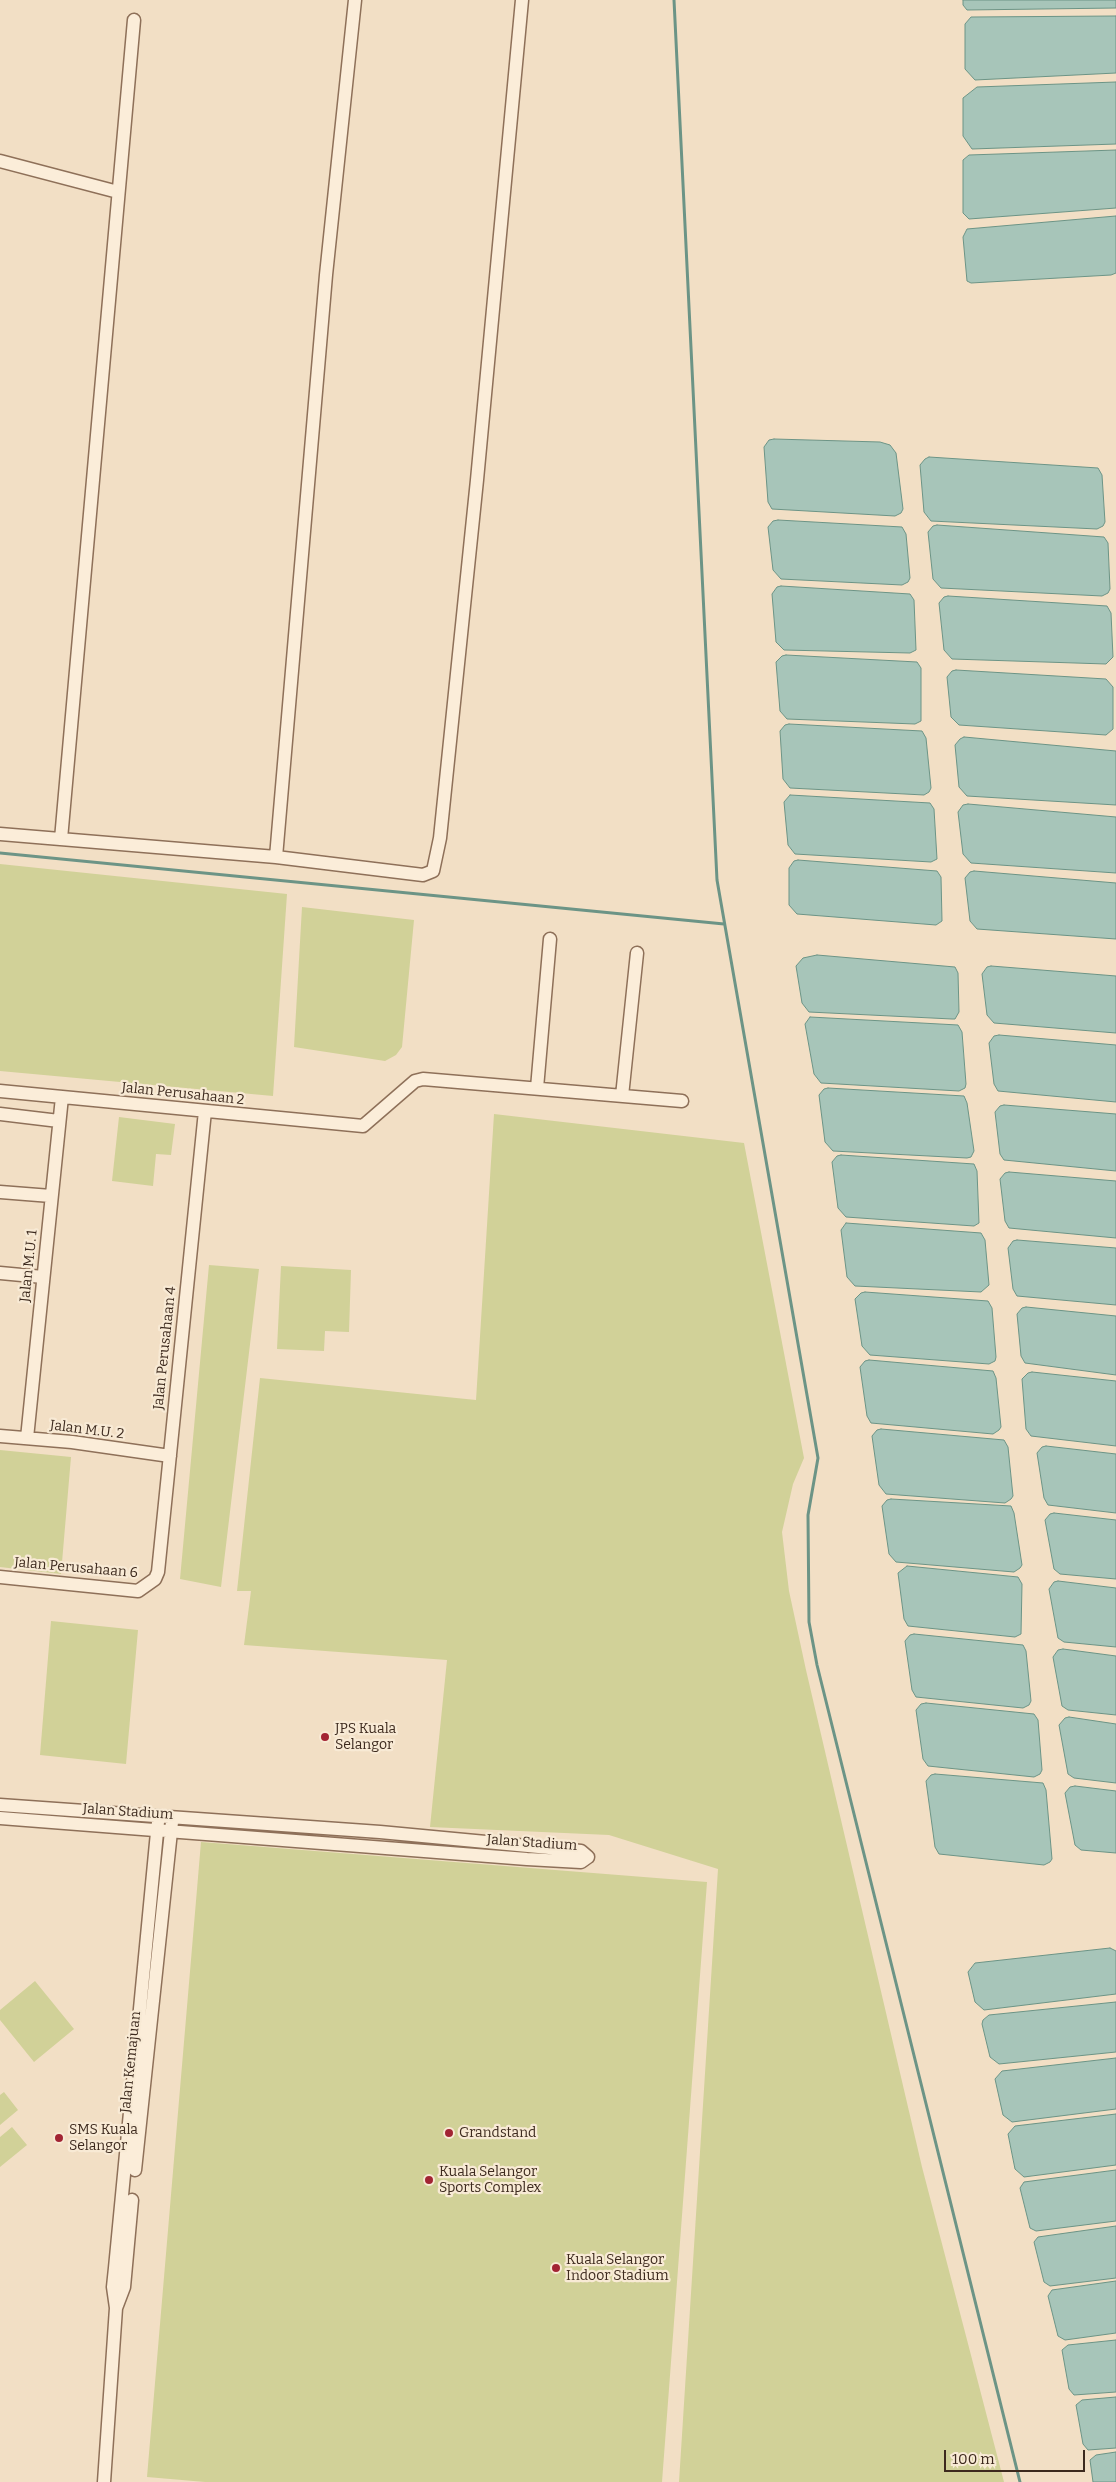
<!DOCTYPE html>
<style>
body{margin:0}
#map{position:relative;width:1116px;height:2482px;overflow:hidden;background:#f2dfc5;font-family:Bitter,serif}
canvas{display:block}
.scale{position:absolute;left:944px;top:2450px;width:141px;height:22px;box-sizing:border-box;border:2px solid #3d2a1e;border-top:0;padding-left:6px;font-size:15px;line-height:18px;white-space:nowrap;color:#3d2a1e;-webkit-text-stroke:4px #f8ead5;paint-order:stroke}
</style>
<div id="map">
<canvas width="1116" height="2482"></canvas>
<div class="scale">100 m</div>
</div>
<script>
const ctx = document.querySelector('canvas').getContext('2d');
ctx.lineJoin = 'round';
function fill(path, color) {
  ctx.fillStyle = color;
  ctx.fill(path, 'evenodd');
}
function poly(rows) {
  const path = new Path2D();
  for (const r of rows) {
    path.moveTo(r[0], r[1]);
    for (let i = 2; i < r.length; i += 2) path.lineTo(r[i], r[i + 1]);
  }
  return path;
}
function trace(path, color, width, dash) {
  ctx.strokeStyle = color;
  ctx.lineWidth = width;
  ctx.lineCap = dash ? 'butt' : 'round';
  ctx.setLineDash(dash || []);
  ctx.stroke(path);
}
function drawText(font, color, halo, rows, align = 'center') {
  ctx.font = font + ' Bitter,serif';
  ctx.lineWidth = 4.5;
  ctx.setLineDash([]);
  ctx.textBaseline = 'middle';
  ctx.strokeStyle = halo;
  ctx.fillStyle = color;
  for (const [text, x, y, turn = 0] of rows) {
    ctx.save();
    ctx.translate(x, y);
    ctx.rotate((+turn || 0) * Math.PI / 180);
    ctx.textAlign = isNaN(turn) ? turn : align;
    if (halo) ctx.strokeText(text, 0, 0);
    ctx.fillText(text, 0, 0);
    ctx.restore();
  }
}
const green = poly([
 [0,864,287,894,273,1096,0,1071],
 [302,907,414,920,402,1047,396,1055,385,1061,294,1047],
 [494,1114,744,1143,804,1458,793,1484,782,1532,789,1591,806,1670,922,2167,1004,2482,679,2482,718,1869,609,1835,430,1827,447,1660,244,1645,251,1591,237,1591,260,1378,476,1400],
 [119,1117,175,1124,171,1155,156,1154,153,1186,112,1181],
 [209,1265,259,1269,221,1587,180,1579],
 [281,1266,351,1270,349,1332,325,1331,324,1351,277,1349],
 [0,1450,71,1457,61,1574,0,1567],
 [51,1621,138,1630,126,1764,40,1755],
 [201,1842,707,1882,662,2482,205,2482,147,2477],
 [35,1981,74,2029,34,2062,0,2020,0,2010],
 [4,2092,18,2110,0,2125,0,2095],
 [12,2127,27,2145,0,2167,0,2137]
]);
const water = poly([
 [963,0,1116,0,1116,8,967,10,963,5,963,0],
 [1116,16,1116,73,975,80,965,69,965,24,971,17,1116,16],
 [1116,82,1116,144,972,149,963,136,963,98,977,87,1116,82],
 [1116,150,1116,208,969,219,963,213,963,160,969,155,1116,150],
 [1116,216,1116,273,1111,275,971,283,967,281,963,237,967,229,1116,216],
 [774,439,880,442,890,445,896,453,903,509,901,513,895,516,772,509,768,502,764,447,769,440,774,439],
 [929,457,1098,468,1102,475,1105,522,1103,526,1097,529,931,521,924,512,920,465,925,459,929,457],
 [778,520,902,527,906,534,910,578,908,582,902,585,781,579,773,570,768,527,773,521,778,520],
 [937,525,1104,537,1108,543,1110,589,1108,593,1102,596,941,588,933,579,928,532,933,526,937,525],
 [781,586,910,594,914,600,916,650,910,653,784,650,776,642,772,594,777,587,781,586],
 [948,596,1107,606,1111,613,1113,657,1106,664,952,659,944,650,939,603,944,597,948,596],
 [786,655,917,662,921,668,921,721,915,724,787,719,780,711,776,662,782,656,786,655],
 [956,670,1106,679,1113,687,1113,729,1106,735,959,725,951,717,947,677,952,671,956,670],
 [789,724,922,731,926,738,931,788,929,792,924,795,790,788,783,779,780,731,785,725,789,724],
 [964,737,1116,751,1116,805,967,796,959,787,955,745,960,739,964,737],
 [790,795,930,803,934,809,937,859,931,862,795,854,788,845,784,802,790,795],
 [968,804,1116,817,1116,873,971,863,963,854,958,812,963,805,968,804],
 [798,860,937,871,941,877,942,921,936,925,797,914,789,905,789,868,794,861,798,860],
 [974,871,1116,883,1116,939,977,929,970,921,965,878,970,872,974,871],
 [817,955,955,967,958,973,959,1012,955,1019,952,1019,809,1012,802,1003,796,966,803,958,817,955],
 [991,966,1116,976,1116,1033,994,1023,987,1015,982,974,987,967,991,966],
 [810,1017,958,1025,962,1032,966,1084,965,1088,959,1091,821,1083,814,1074,805,1024,810,1017],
 [999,1035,1116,1045,1116,1102,998,1091,994,1084,989,1043,994,1036,999,1035],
 [828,1088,964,1096,967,1103,974,1151,971,1157,967,1158,833,1151,825,1142,819,1095,824,1089,828,1088],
 [1004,1105,1116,1114,1116,1171,1004,1160,1000,1154,995,1112,1000,1106,1004,1105],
 [841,1155,974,1164,977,1171,979,1223,974,1226,846,1217,838,1208,832,1162,837,1156,841,1155],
 [1009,1172,1116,1181,1116,1238,1009,1228,1005,1221,1000,1179,1005,1173,1009,1172],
 [846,1223,981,1233,985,1240,989,1285,981,1292,855,1286,847,1277,841,1230,846,1223],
 [1017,1240,1116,1248,1116,1305,1017,1296,1013,1289,1008,1248,1013,1241,1017,1240],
 [865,1292,988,1301,992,1308,996,1357,995,1361,989,1364,870,1355,862,1346,855,1299,861,1293,865,1292],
 [1026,1307,1116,1316,1116,1375,1025,1363,1021,1356,1017,1314,1022,1308,1026,1307],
 [869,1360,993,1371,996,1378,1001,1427,999,1430,993,1434,871,1423,867,1416,860,1367,865,1361,869,1360],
 [1032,1372,1116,1381,1116,1446,1031,1436,1026,1429,1022,1379,1028,1373,1032,1372],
 [881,1429,1004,1440,1008,1447,1013,1496,1011,1499,1005,1503,886,1494,879,1485,872,1436,877,1430,881,1429],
 [1046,1446,1116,1454,1116,1513,1048,1505,1044,1498,1037,1453,1042,1447,1046,1446],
 [891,1499,1011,1506,1014,1513,1022,1565,1020,1568,1014,1572,896,1562,889,1554,882,1506,887,1500,891,1499],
 [1054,1513,1116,1520,1116,1579,1060,1574,1054,1569,1045,1520,1050,1514,1054,1513],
 [907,1566,1018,1577,1022,1584,1021,1634,1015,1637,908,1626,904,1619,898,1573,907,1566],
 [1058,1581,1116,1588,1116,1647,1064,1642,1058,1638,1049,1589,1054,1582,1058,1581],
 [914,1634,1023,1645,1026,1651,1031,1701,1029,1705,1023,1708,916,1697,912,1690,905,1641,910,1635,914,1634],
 [1063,1649,1116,1656,1116,1715,1068,1710,1062,1706,1053,1657,1058,1650,1063,1649],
 [926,1703,1034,1714,1038,1720,1042,1770,1040,1774,1034,1777,928,1766,923,1759,916,1710,921,1704,926,1703],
 [1069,1717,1116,1724,1116,1783,1074,1778,1068,1774,1059,1725,1065,1718,1069,1717],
 [935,1774,1043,1783,1046,1790,1052,1859,1050,1862,1044,1865,939,1854,935,1847,926,1781,931,1775,935,1774],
 [1075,1786,1116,1791,1116,1853,1081,1850,1075,1845,1065,1793,1070,1787,1075,1786],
 [1110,1948,1116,1951,1116,1994,984,2010,975,2002,968,1972,975,1963,1110,1948],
 [1116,2002,1116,2052,999,2064,990,2057,982,2024,983,2020,989,2015,1116,2002],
 [1116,2058,1116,2109,1012,2122,1003,2115,995,2079,1002,2071,1116,2058],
 [1116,2114,1116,2165,1024,2177,1015,2169,1008,2134,1015,2126,1116,2114],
 [1116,2170,1116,2221,1036,2231,1030,2228,1020,2188,1024,2182,1116,2170],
 [1116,2226,1116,2278,1050,2286,1044,2282,1034,2242,1038,2237,1116,2226],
 [1116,2281,1116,2333,1065,2340,1058,2336,1048,2296,1052,2290,1116,2281],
 [1116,2340,1116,2392,1074,2395,1069,2389,1062,2350,1068,2345,1116,2340],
 [1116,2397,1116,2448,1088,2450,1083,2444,1076,2405,1082,2400,1116,2397],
 [1116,2452,1116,2482,1093,2482,1090,2460,1096,2455,1116,2452]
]);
const stream = poly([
 [674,0,717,880,818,1458,808,1515,809,1622,817,1665,1020,2482],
 [0,853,724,924]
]);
const minor = poly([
 [0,161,118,192],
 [0,834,276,857,423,875,433,871,440,838,477,480,522,0],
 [61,839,134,20],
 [276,857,326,275,355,0],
 [537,1088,550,939],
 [0,1091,363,1126,415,1081,423,1079,682,1101],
 [622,1096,637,953],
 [0,1114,59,1121],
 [0,1192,51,1196],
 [0,1273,43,1277],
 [0,1436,72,1442,170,1456],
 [27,1438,62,1097],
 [0,1577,138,1591,155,1579,158,1572,205,1111],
 [0,1805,380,1832,581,1851,588,1857,581,1862,527,1859,0,1818],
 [135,2170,172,1822],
 [116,2308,124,2287,132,2200],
 [104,2482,116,2308,113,2287,115,2268,158,1822]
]);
const markers = [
 [325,1737,5,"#a22433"],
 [449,2133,5,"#a22433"],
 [59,2138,5,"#a22433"],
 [429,2180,5,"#a22433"],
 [556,2268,5,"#a22433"]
];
const streetNames = [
 ["Jalan Perusahaan 2",183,1094,6],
 ["Jalan M.U. 1",29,1266,-84],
 ["Jalan Perusahaan 4",165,1348,-84],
 ["Jalan M.U. 2",87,1430,7],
 ["Jalan Perusahaan 6",76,1568,5],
 ["Jalan Stadium",128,1812,4],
 ["Jalan Stadium",532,1843,4],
 ["Jalan Kemajuan",131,2062,-84]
];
const poiNames = [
 ["JPS Kuala",335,1729],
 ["Selangor",335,1745],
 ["SMS Kuala",69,2130],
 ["Selangor",69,2146],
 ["Grandstand",459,2133],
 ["Kuala Selangor",439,2172],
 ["Sports Complex",439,2188],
 ["Kuala Selangor",566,2260],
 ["Indoor Stadium",566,2276]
];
fill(green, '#d1d198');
fill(water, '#a7c5b9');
trace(water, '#6c9486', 1);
trace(stream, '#6c9486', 3);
trace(minor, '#8e7059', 15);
trace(minor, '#fbedd9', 12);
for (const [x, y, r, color] of markers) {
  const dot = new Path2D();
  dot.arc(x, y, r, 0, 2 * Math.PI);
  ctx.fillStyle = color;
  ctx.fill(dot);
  trace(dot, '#f8ead5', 2);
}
drawText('14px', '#3d2a1e', '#f8ead5', streetNames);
drawText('14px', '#3d2a1e', '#f8ead5', poiNames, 'left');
</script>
